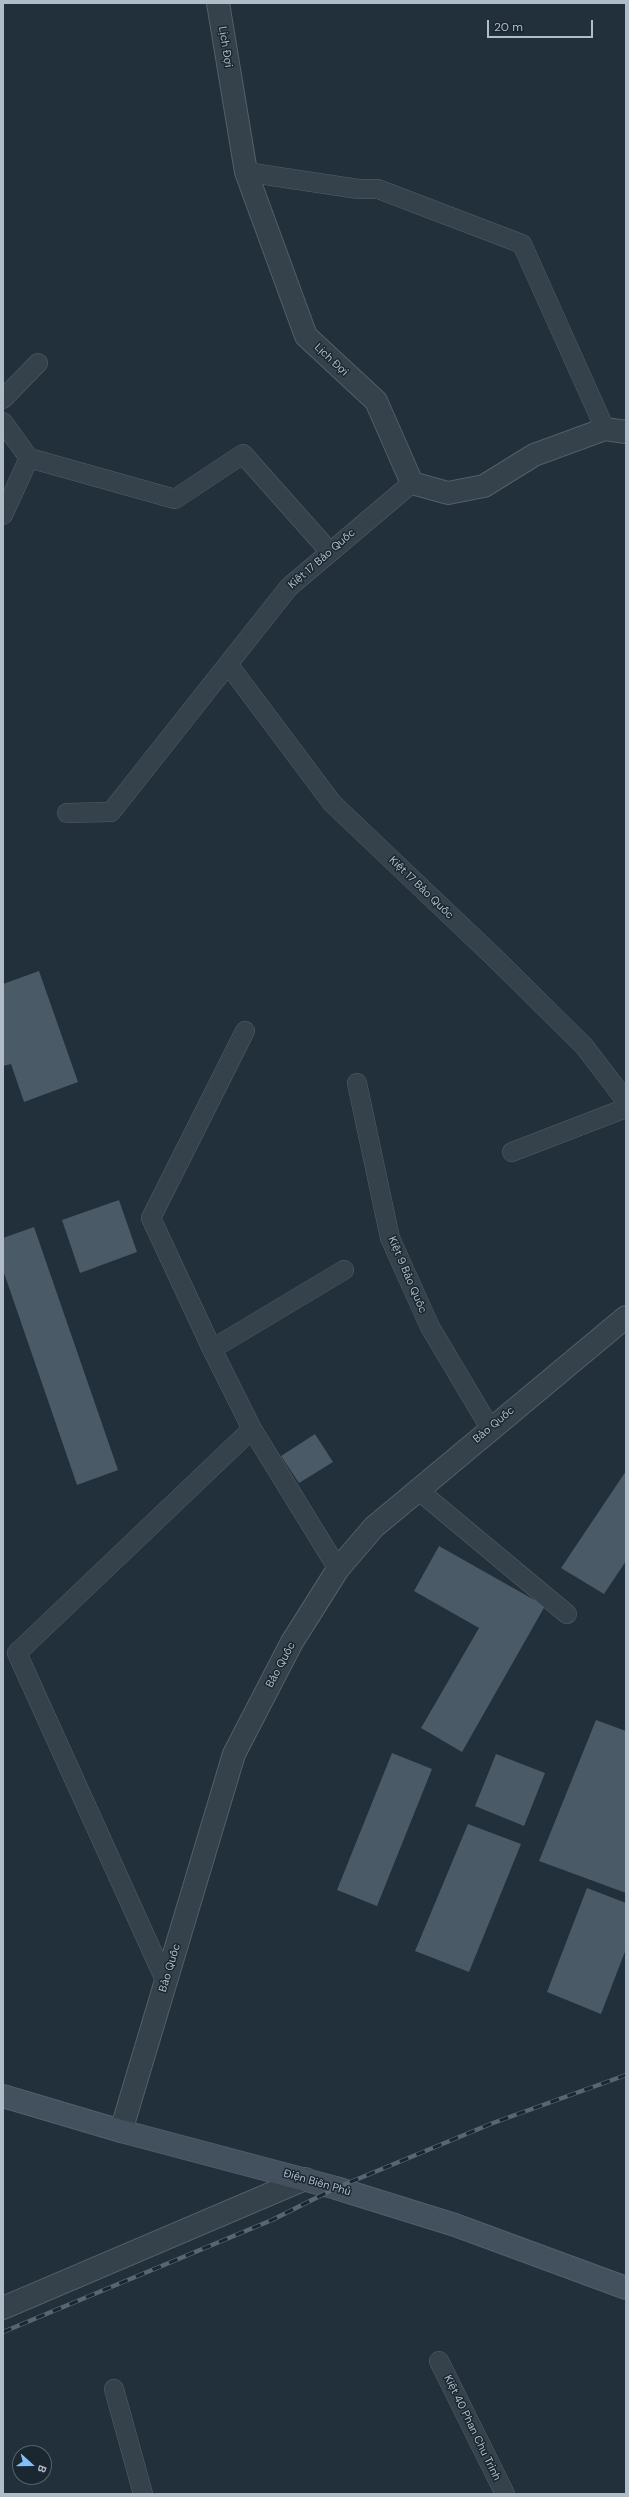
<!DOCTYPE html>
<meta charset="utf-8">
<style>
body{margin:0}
#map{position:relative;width:629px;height:2497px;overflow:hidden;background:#21303b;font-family:"DM Sans",sans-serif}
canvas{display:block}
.frame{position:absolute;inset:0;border:4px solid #b0bcc7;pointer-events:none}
.north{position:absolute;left:12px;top:2445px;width:40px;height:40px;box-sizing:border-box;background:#1a2630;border:1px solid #56626c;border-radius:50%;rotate:111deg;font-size:11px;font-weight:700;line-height:16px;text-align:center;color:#b0bcc7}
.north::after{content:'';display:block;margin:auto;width:14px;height:18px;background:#82c0fb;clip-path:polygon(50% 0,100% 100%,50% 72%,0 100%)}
.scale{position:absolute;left:487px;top:20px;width:106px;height:18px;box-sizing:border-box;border:2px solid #b0bcc7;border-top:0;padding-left:5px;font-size:12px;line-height:14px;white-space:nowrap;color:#b0bcc7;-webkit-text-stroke:3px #1a2630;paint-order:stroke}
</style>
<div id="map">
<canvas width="629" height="2497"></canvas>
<div class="frame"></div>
<div class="north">B</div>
<div class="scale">20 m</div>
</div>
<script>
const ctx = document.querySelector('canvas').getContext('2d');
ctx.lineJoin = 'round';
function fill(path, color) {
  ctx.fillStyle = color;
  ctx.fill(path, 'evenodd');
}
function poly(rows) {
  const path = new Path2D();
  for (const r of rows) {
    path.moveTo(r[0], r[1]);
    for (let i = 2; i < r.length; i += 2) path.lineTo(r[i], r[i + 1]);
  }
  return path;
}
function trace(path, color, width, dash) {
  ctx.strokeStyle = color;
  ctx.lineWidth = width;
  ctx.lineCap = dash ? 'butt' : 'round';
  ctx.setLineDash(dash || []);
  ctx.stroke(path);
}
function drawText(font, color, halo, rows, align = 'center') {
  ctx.font = font + ' "DM Sans",sans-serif';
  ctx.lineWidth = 3;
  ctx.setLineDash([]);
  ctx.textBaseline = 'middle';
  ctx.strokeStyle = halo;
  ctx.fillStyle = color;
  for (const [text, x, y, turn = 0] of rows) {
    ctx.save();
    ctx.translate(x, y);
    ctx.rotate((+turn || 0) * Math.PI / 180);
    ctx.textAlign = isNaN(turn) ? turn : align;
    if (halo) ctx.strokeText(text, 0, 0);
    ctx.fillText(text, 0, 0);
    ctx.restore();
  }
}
const building = poly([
 [39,971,78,1082,24,1102,11,1064,3,1066,3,984],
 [119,1200,137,1252,80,1273,62,1220],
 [34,1227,118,1470,77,1485,3,1270,3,1238],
 [315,1434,333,1462,299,1483,281,1456],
 [626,1471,626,1561,604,1594,561,1568],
 [439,1546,545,1606,462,1752,421,1728,479,1628,414,1591],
 [596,1720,626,1731,626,1893,539,1861],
 [392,1753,432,1769,377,1906,337,1890],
 [496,1754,545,1773,524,1826,475,1806],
 [468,1824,521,1844,469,1972,415,1951],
 [587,1888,626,1903,626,1949,601,2014,547,1992]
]);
const lane = poly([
 [246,172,358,189,378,189,522,244,605,429],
 [3,399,38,363],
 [3,422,29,458,3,515],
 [29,458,175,499,243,454,330,552],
 [228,664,332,803,494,957,584,1046,626,1101],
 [67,813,111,812,289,587,412,483],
 [245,1031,151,1218,212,1349,252,1429,338,1569],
 [357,1083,390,1238,430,1327,490,1428],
 [512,1152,626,1108],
 [212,1349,344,1270],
 [418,1490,567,1614],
 [166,1982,17,1653,252,1429],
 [439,2361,505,2494],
 [114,2389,143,2494]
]);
const street = poly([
 [218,3,246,172,306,336,376,401,412,483,448,493,484,486,534,455,605,429,626,432],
 [121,2131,234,1754,292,1642,338,1569,374,1527,626,1317],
 [3,2308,305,2179]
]);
const secondary = poly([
 [3,2096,121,2131,336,2188,455,2225,626,2288]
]);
const rail = poly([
 [3,2332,272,2220,336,2188,493,2123,626,2075]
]);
const streetNames = [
 ["Lịch Đợi",225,47,81],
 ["Lịch Đợi",331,360,43],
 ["Kiệt 17 Bảo Quốc",322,559,-41],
 ["Kiệt 17 Bảo Quốc",421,888,44],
 ["Kiệt 9 Bảo Quốc",407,1275,67],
 ["Bảo Quốc",494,1425,-40],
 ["Bảo Quốc",281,1665,-62],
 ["Bảo Quốc",170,1968,-73],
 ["Điện Biên Phủ",317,2183,16],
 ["Kiệt 40 Phan Chu Trinh",472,2428,64]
];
fill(building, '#4a5a67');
trace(lane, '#535f69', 20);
trace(street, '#535f69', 24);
trace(secondary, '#535f69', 24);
trace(lane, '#35414b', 19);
trace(street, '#35414b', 22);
trace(secondary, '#43515e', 22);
trace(rail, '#576673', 4.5);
trace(rail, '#1a2630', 3, [9]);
drawText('11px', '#b0bcc7', '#1a2630', streetNames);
</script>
